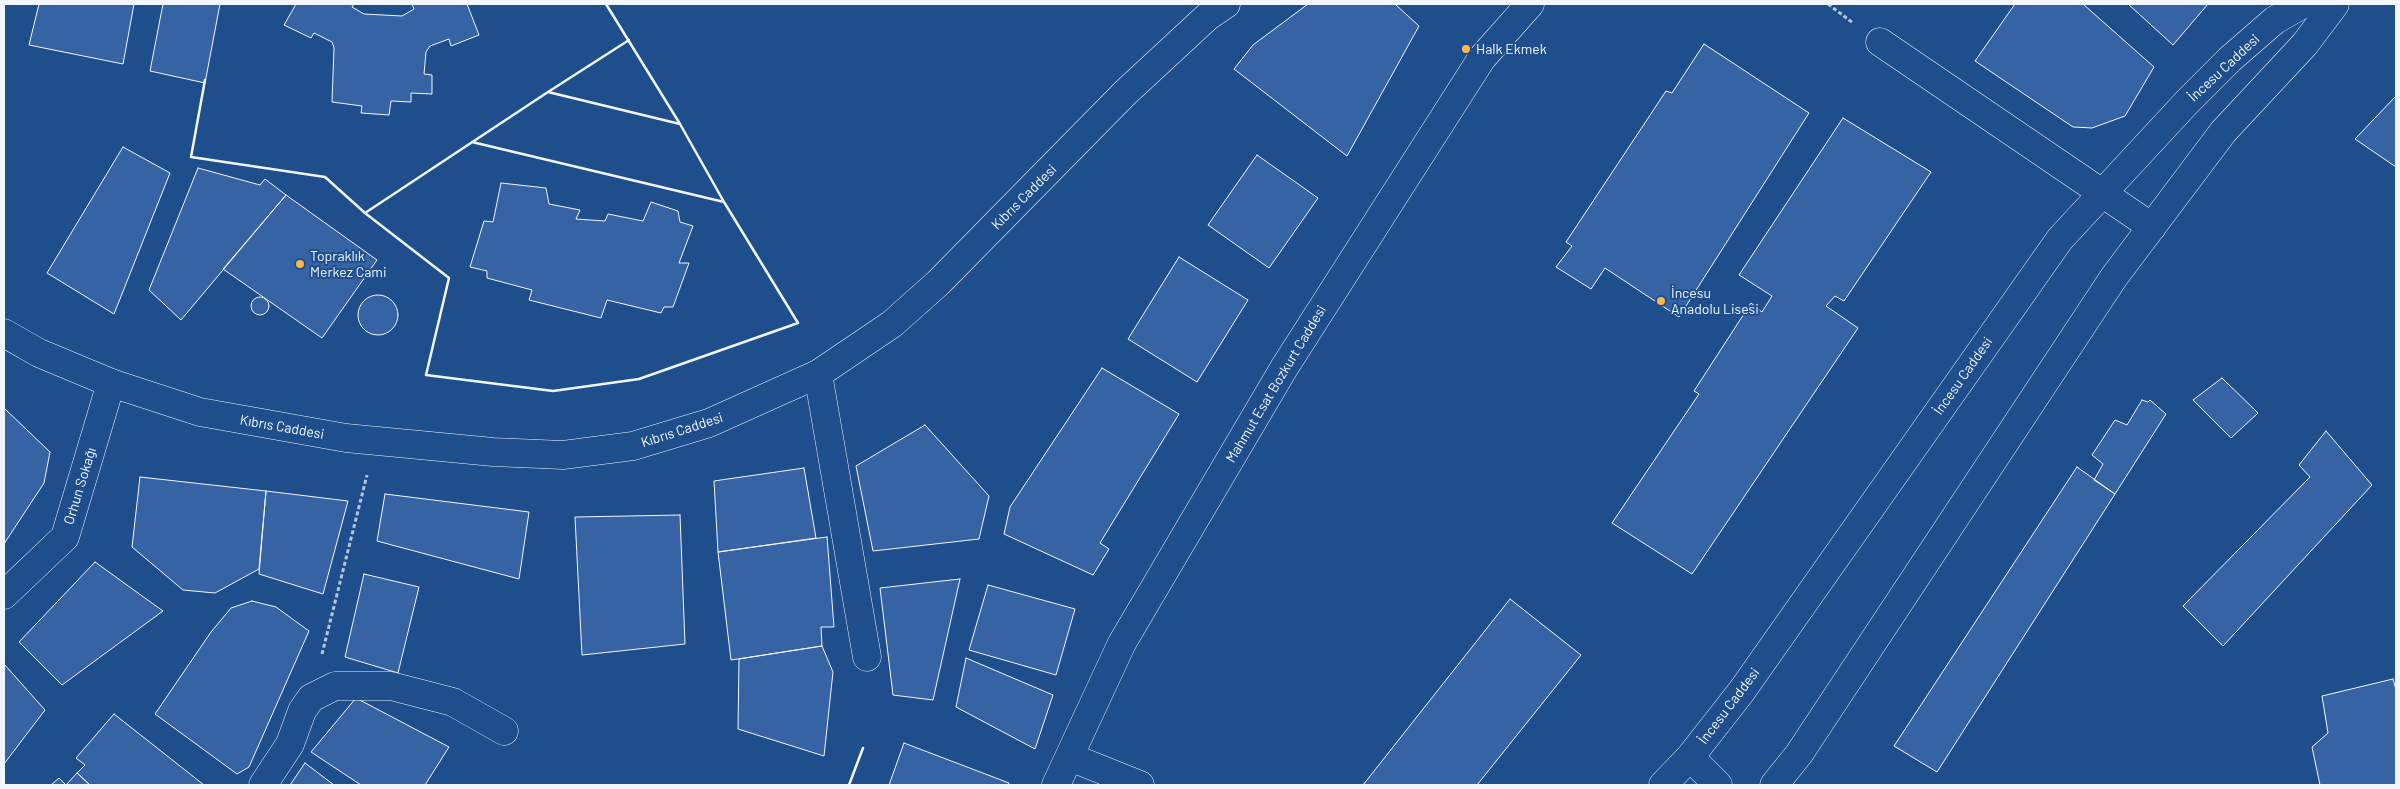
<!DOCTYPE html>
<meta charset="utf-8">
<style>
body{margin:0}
#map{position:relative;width:2400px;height:789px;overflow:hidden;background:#1f4e8c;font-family:Barlow,sans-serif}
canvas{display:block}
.frame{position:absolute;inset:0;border:5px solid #f2f6ff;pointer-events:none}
</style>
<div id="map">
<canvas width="2400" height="789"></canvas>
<div class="frame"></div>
</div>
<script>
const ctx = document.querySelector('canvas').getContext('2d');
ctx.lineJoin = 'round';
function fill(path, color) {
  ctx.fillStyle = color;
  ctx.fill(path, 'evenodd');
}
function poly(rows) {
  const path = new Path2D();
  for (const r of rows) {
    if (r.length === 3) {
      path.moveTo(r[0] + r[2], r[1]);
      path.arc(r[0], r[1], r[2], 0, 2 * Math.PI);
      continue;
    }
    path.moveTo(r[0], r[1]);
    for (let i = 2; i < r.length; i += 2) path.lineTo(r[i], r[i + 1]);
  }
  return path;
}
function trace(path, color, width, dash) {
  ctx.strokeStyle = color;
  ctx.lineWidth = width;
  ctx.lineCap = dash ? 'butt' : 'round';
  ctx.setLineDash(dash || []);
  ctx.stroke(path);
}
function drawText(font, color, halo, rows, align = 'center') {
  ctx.font = font + ' Barlow,sans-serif';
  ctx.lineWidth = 4;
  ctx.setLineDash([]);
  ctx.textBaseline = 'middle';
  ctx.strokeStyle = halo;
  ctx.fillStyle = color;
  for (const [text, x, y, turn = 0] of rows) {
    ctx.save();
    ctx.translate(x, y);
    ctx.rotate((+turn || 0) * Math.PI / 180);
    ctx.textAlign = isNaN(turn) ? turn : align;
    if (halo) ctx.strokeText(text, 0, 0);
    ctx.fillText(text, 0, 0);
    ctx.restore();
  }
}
const building = poly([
 [39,4,134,4,123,64,29,45,39,4],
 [163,4,220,4,205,83,150,71,163,4],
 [296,4,354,4,352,7,364,14,402,16,414,9,412,4,467,4,479,35,451,46,449,39,430,46,426,52,424,74,432,75,432,94,411,93,411,102,391,101,389,115,361,113,362,106,332,102,334,48,332,42,314,33,311,38,284,25,296,4],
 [1308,4,1395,4,1419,26,1347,156,1234,69,1253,45,1308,4],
 [2015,4,2083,4,2154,67,2125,116,2092,128,2073,127,1975,61,2015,4],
 [2128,4,2208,4,2173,45,2128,4],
 [1704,44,1809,113,1679,317,1605,268,1591,289,1556,267,1572,246,1566,242,1666,91,1672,93,1704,44],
 [2396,96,2396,167,2355,139,2396,96],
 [1843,118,1931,172,1844,301,1835,296,1826,306,1858,328,1692,574,1612,523,1699,394,1694,391,1751,303,1762,312,1772,296,1739,275,1843,118],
 [123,147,170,173,114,314,47,273,123,147],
 [1257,155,1318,198,1269,268,1208,225,1257,155],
 [198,168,260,185,265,179,286,195,181,320,149,290,198,168],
 [501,183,546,188,549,204,580,210,576,219,605,221,608,214,643,221,651,202,678,211,680,222,693,226,679,263,689,263,673,307,664,307,661,313,607,300,601,318,529,300,532,290,487,278,487,271,470,267,484,221,493,222,501,183],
 [286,195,377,260,322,338,223,269,286,195],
 [1179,257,1248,300,1197,382,1128,339,1179,257],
 [378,315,20],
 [260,306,9],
 [1102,368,1179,414,1100,543,1109,549,1093,575,1004,534,1010,507,1102,368],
 [2222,378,2258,413,2231,438,2193,400,2222,378],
 [2142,400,2148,402,2150,400,2166,414,2115,494,2094,480,2103,464,2092,455,2115,420,2127,425,2142,400],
 [4,408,50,452,44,483,4,544,4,408],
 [925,425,989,496,979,539,873,551,856,466,925,425],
 [2326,431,2372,485,2223,646,2183,606,2310,477,2299,465,2326,431],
 [2077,467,2115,494,1937,772,1894,746,2077,467],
 [804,468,816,538,718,552,714,481,804,468],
 [140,477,266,491,259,569,215,593,183,590,132,547,140,477],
 [266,491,348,501,323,594,259,574,266,491],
 [385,494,529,512,519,579,377,541,385,494],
 [680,515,685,644,582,655,575,517,680,515],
 [827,537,834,627,821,627,822,646,731,660,718,552,827,537],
 [95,562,163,611,62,685,19,642,95,562],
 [364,574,419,587,398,673,345,657,364,574],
 [960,579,933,700,893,695,880,588,960,579],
 [988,585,1075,609,1056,675,969,650,988,585],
 [1510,599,1581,655,1477,785,1363,785,1510,599],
 [252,601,276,607,309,631,249,767,237,774,155,714,211,632,231,608,252,601],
 [822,646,833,672,824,756,738,729,739,659,822,646],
 [966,658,1053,695,1035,749,956,707,966,658],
 [4,664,45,710,4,764,4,664],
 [2393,679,2396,690,2396,785,2320,785,2312,747,2328,733,2322,696,2393,679],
 [356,698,449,747,425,785,361,785,311,752,356,698],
 [114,714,204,785,90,785,77,773,85,765,76,758,114,714],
 [904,743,1009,783,1008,785,889,785,904,743],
 [305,763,334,785,290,785,305,763],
 [77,773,90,785,51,785,59,778,66,785,77,773]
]);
const path = poly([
 [1828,4,1853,23],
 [322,654,367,475]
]);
const minor = poly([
 [1880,42,2152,227],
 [818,374,867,657],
 [4,595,65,537,111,383],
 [1070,757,1140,785],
 [1690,757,1718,785],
 [263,785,290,744,302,711,311,698,335,686,391,686,453,702,504,731],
 [1056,785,1122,643,1284,368,1482,58,1530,4]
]);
const major = poly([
 [4,333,39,353,111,383,200,412,346,438,493,452,563,455,633,446,709,423,818,374,892,324,938,283,1125,93,1207,17,1226,4],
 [1663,785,1690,757,1741,692,2060,239,2188,101,2230,59,2275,20,2303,4],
 [1774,785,1799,754,2114,277,2223,132,2305,44,2335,4]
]);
const wall = poly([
 [606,4,680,124],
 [205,80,191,157,325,177,365,213,548,92,680,124,724,202],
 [548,92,629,40],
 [365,213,449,278,426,375,553,391,639,379,798,323,724,202,472,142],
 [849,785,863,748]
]);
const markers = [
 [1466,49,5,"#ffb74d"],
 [300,264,5,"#ffb74d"],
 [1661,301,5,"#ffb74d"]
];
const poiNames = [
 ["Halk Ekmek",1476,49],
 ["Topraklık",310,256],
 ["Merkez Cami",310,272],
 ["İncesu",1671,293],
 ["Anadolu Lisesi",1671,309]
];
const streetNames = [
 ["İncesu Caddesi",2224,68,-43],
 ["Kıbrıs Caddesi",1024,197,-45],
 ["İncesu Caddesi",1963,376,-55],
 ["Mahmut Esat Bozkurt Caddesi",1276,384,-59],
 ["Kıbrıs Caddesi",282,427,10],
 ["Kıbrıs Caddesi",682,430,-18],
 ["Orhun Sokağı",80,486,-73],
 ["İncesu Caddesi",1729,706,-53]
];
fill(building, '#3563a3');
trace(building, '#f2f6ff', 1);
trace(minor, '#f2f6ff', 29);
trace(major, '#f2f6ff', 29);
trace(path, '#b3c4dc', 3, [4, 2.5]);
trace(minor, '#1f4e8c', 28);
trace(major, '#1f4e8c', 28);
trace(wall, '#f2f6ff', 2.5);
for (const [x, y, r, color] of markers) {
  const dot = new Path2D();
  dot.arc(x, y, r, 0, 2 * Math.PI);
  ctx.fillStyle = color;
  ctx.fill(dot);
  trace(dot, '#1f4e8c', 2);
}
drawText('14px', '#f2f6ff', '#1f4e8c', poiNames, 'left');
drawText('14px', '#f2f6ff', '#1f4e8c', streetNames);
</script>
